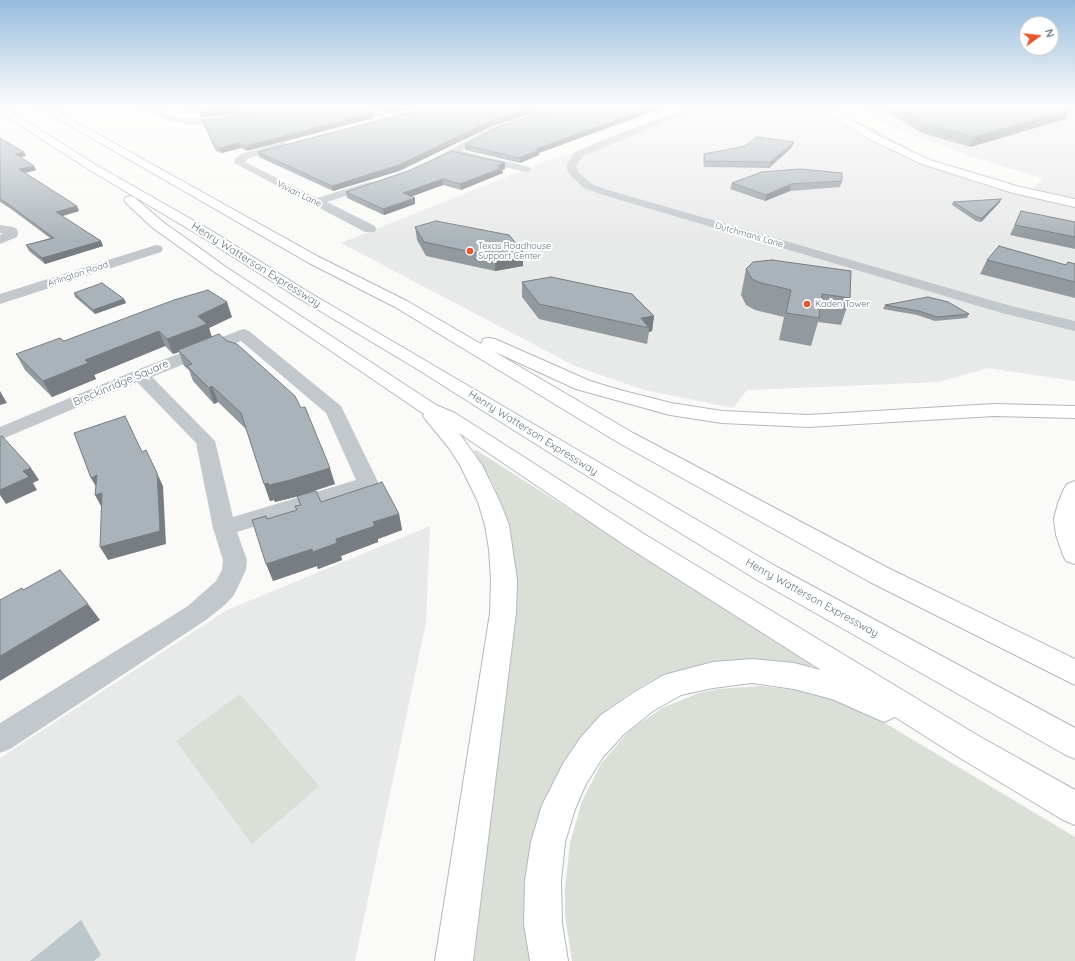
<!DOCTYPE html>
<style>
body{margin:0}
#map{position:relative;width:1075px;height:961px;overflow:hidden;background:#fafaf8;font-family:Quicksand,sans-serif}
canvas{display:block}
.north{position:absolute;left:1019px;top:16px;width:40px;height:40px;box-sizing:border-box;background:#fff;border:1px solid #c1c8cd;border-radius:50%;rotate:75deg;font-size:11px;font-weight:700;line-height:16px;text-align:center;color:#657683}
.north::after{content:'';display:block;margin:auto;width:14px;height:18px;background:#e4572e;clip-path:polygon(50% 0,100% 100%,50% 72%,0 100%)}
</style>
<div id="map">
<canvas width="1075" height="961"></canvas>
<div class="north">N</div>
</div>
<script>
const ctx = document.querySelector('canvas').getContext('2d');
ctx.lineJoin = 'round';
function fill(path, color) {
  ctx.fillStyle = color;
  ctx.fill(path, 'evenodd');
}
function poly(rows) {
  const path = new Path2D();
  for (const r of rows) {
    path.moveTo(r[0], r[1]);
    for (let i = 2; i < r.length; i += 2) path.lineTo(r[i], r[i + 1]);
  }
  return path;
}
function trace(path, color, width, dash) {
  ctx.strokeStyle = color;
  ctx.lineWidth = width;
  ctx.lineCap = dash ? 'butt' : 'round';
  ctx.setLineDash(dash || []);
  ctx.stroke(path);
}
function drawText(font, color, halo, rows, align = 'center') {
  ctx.font = font + ' Quicksand,sans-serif';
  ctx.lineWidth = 4;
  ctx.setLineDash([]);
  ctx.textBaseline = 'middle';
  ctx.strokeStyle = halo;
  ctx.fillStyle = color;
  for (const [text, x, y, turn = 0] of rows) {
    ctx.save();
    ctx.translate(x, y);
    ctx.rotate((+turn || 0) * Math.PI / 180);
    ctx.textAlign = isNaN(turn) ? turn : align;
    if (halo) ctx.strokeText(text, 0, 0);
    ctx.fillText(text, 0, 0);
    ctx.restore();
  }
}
const built = poly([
 [701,107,819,107,852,130,930,167,987,186,1028,196,1042,178,972,157,890,126,865,108,884,107,1075,107,1075,381,988,368,939,382,747,390,733,408,644,390,575,366,341,243,556,157,595,149],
 [430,526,426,622,355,961,0,961,0,758,227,610]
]);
const green = poly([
 [854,122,860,122,911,149,904,148],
 [476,450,813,664,810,667,749,660,725,661,700,665,675,671,651,681,626,696,603,713,584,736,533,961,473,961,515,576,512,546,507,520,493,484,474,451],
 [760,686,803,691,839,701,875,717,1075,837,1075,961,572,961,565,915,565,889,570,843,582,801,601,764,629,731,662,708,699,693,718,689],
 [240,694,319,786,252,844,176,741]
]);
const water = poly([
 [81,920,101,955,94,961,30,961]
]);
const minor = poly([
 [140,107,151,107,176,117,191,119,223,116,267,107,282,107,278,110,223,122,191,125,171,121,141,109,140,107],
 [351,107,363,107,394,118,392,120,386,120,352,109,351,107],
 [556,107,568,107,498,131,461,151,530,167,531,169,530,171,526,172,453,155,431,167,423,167,422,165,492,127,556,107],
 [691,107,702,107,583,156,576,166,579,173,592,184,608,190,1011,306,1075,321,1075,331,1002,313,600,194,584,188,569,174,566,166,575,152,605,139,691,107],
 [285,142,290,145,289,147,249,158,245,162,317,198,369,182,377,182,379,184,377,186,327,202,375,226,376,229,375,232,365,232,234,163,235,159,241,154,285,142],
 [0,225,13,227,17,229,18,234,17,237,0,244,0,235,3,233,0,233,0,225],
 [156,245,161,246,163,249,161,252,0,304,0,294,156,245],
 [243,329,249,331,341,406,379,484,375,489,237,532,247,560,246,570,234,595,226,604,206,620,10,749,0,753,0,723,188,606,216,581,222,570,223,560,213,528,196,443,137,382,0,440,0,427,134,371,243,329],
 [241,341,326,413,356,480,233,517,215,441,152,377,241,341]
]);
const major = poly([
 [821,107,831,107,875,134,930,160,1020,187,1075,199,1075,207,1013,193,922,164,867,138,821,107]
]);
const highway = poly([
 [0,107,4,107,96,165,212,231,305,290,777,567,1075,728,1075,759,1064,754,759,581,558,458,417,369,295,296,202,237,88,169,0,112,0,107],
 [38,107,49,107,319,257,407,301,481,344,483,339,489,338,495,339,590,381,620,390,671,403,722,411,808,415,994,404,1075,406,1075,418,994,416,808,427,722,423,670,415,576,389,493,351,633,433,888,568,1075,659,1075,685,870,582,619,443,395,307,309,263,38,107],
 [130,196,134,197,163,222,226,267,436,405,455,413,644,534,977,735,1075,790,1075,825,1063,820,955,755,895,717,884,722,832,699,794,689,752,683,713,688,681,695,653,711,623,735,603,757,586,784,575,809,565,842,561,881,562,924,568,961,530,961,524,924,525,881,531,842,542,805,564,762,581,737,601,715,633,693,664,675,713,662,752,659,794,663,821,670,626,546,459,433,482,465,500,502,509,525,517,580,516,613,473,961,435,961,490,613,491,580,489,549,485,525,478,502,460,465,449,448,426,420,423,416,424,414,216,273,153,228,126,203,124,200,126,197,130,196],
 [1075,481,1075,564,1066,561,1063,555,1056,535,1054,519,1058,503,1064,489,1067,484,1075,481]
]);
const wall = poly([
 [187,107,261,107,223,115,201,117,198,111],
 [367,107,417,107,390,113],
 [430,107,552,107,492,126,399,171,333,191,259,157,258,152],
 [879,107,1075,107,1069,111,1065,119,970,147,922,133],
 [662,108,539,153,539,155,520,163,465,150,465,145],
 [373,113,374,118,247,151,241,148,222,153,216,151,204,125,203,120],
 [0,138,24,152,26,156,21,157,34,166,36,170,25,173,79,211,62,216,101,241,103,246,45,264,29,251,26,245,50,238,11,209,0,202],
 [794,142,792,147,769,168,704,167,703,160,704,154],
 [505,163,505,169,502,170,503,173,461,190,443,185,411,197,415,198,415,204,384,215,347,198,346,192],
 [842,181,840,187,790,191,765,201,730,189,732,183],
 [1001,199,1000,202,981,222,976,221,952,205,953,202],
 [1021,211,1075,222,1075,249,1010,235],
 [415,227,523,266,495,271,426,256,417,240],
 [987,260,1066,265,1075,264,1075,298,980,274],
 [746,269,850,298,841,325,818,322,811,346,779,340,784,317,755,310,746,305,741,295],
 [522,282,654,316,652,331,649,332,647,344,539,319,522,297],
 [74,293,124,299,126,303,95,314,75,297],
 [885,305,969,314,967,318,935,321,917,315,883,309],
 [232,317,209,328,212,337,335,484,295,497,275,502,274,500,270,501,246,429,218,402,214,404,193,381,189,370,184,366,179,352,173,354,165,346,94,375,96,379,52,397,25,370,16,354,64,341],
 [297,496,321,502,399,514,402,530,378,539,378,542,341,556,342,560,318,569,317,566,273,581,296,510,295,506,300,505]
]);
const shadedWall = poly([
 [237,107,261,107,223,115,201,117,199,112],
 [398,107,417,107,390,113,389,109],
 [537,107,552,107,492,126,399,171,333,191,332,186,491,121],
 [653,107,662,107,662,108,539,153,539,155,520,163,519,158,536,149],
 [1061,107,1075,107,1075,109,1069,111,1065,119,970,147,974,137],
 [373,113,374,118,247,151,246,146],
 [794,142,792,147,769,168,770,162],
 [239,143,241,148,222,153,220,148],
 [24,152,26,156,17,158,15,154],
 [505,163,505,169,502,170,503,173,461,190,460,184,497,166],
 [34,166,36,170,21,174,19,169],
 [443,179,443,185,403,199,403,193],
 [791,184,790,191,765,201,766,195],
 [415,198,415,204,384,215,383,209],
 [1001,199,1000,202,981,222,982,218],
 [77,206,79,211,59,217,56,212],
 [101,241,103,246,45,264,42,258],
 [523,252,523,266,495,271,495,257],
 [124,299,126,303,95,314,93,310],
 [227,302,232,317,209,328,212,339,178,350,179,352,173,354,167,339,198,316],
 [654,316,652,331,649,332,649,328,641,318],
 [159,331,165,346,94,375,96,379,52,397,43,381,85,360],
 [212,386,218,402,214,404,209,388],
 [0,391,7,403,0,405],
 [31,468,39,480,33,483,37,490,6,504,0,495,0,490,23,471],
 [330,468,335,484,295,497,275,502,269,485],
 [157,473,163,486,166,544,108,560,100,547],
 [97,475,98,490,91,478],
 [268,483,274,500,270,501,264,484],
 [102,493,102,508,95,495],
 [399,514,402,530,378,539,378,542,341,556,342,560,318,569,313,552,336,539,373,522],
 [312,549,317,566,273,581,266,564],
 [88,604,100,620,0,681,0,656]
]);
const building = poly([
 [197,107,237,107,221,110,199,112,197,107],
 [277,107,354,107,373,113,246,146,239,143,220,148,214,146,203,120,222,119,277,107],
 [383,107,398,107,389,109,383,107],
 [430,107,537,107,491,121,399,165,332,186,258,152,430,107],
 [560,107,653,107,536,149,539,150,519,158,465,145,498,127,560,107],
 [897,107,1070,107,1065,109,1069,110,974,137,925,124,897,107],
 [757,137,794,142,770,162,705,161,704,154,745,146,757,137],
 [0,138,24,152,15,154,34,166,19,169,77,206,56,212,101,241,42,258,26,245,54,238,8,204,0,199,0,138],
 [452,151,505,163,497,166,502,168,460,184,443,179,403,193,415,198,383,209,346,192,408,171,452,151],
 [800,169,842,173,842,181,791,184,766,195,732,183,762,172,800,169],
 [1001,199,982,218,977,217,953,202,1001,199],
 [1021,211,1075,222,1075,237,1015,225,1021,211],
 [436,221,509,235,523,252,495,257,424,242,415,227,436,221],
 [999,246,1066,265,1068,262,1075,264,1075,282,987,260,999,246],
 [772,260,851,271,850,298,822,294,819,318,786,313,791,290,761,283,752,279,746,269,753,262,772,260],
 [551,277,632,294,654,316,641,318,649,328,539,304,522,282,551,277],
 [102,283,124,299,93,310,74,293,102,283],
 [208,290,227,302,198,316,207,324,167,339,159,331,85,360,88,363,43,381,16,354,60,338,64,341,174,300,208,290],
 [928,297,948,302,969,314,937,317,919,311,885,305,928,297],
 [219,334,227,341,237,344,295,396,301,408,305,407,330,468,290,480,269,485,268,483,264,484,241,413,212,386,209,388,187,366,192,364,178,350,219,334],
 [125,416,142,452,146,450,157,473,160,531,100,547,102,493,95,495,97,475,91,478,74,433,125,416],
 [2,436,31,468,23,471,29,477,0,490,0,437,2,436],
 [382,482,399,514,373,522,375,526,336,539,337,543,313,552,312,549,266,564,252,520,266,516,267,519,297,510,295,506,301,505,297,496,316,491,321,502,382,482],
 [60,570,88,604,0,656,0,600,22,588,23,590,60,570]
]);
const markers = [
 [470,251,4,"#e4572e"],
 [807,304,4,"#e4572e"]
];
const farStreetnames = [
 ["Vivian Lane",299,194,26],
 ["Dutchmans Lane",749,235,16],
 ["Arlington Road",78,274,-18]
];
const farPoinames = [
 ["Texas Roadhouse",478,246],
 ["Support Center",478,256],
 ["Kaden Tower",815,304]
];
const streetNames = [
 ["Henry Watterson Expressway",256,265,32],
 ["Breckinridge Square",121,383,-23],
 ["Henry Watterson Expressway",533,433,32],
 ["Henry Watterson Expressway",812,598,29]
];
fill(built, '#e8e9e9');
fill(green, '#dadfd7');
fill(water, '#bbc7cb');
trace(major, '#b5babe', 2);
trace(highway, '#b4b9bd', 2);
fill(minor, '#c3c8cc');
fill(major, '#fff');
fill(highway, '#fff');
fill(wall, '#929a9f');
fill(shadedWall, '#777d82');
fill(building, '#aab3b9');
trace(building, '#777d82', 1);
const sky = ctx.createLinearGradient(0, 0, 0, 241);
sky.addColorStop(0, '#96bcdc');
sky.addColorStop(0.44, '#fdfdfc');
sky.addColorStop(1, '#fdfdfc00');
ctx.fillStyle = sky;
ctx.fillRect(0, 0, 1075, 241);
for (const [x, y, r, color] of markers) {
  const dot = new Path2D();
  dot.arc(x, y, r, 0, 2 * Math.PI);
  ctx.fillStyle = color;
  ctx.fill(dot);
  trace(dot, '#fff', 1.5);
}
drawText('9px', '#657683', '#fff', farStreetnames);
drawText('9px', '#657683', '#fff', farPoinames, 'left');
drawText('11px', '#657683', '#fff', streetNames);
</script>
